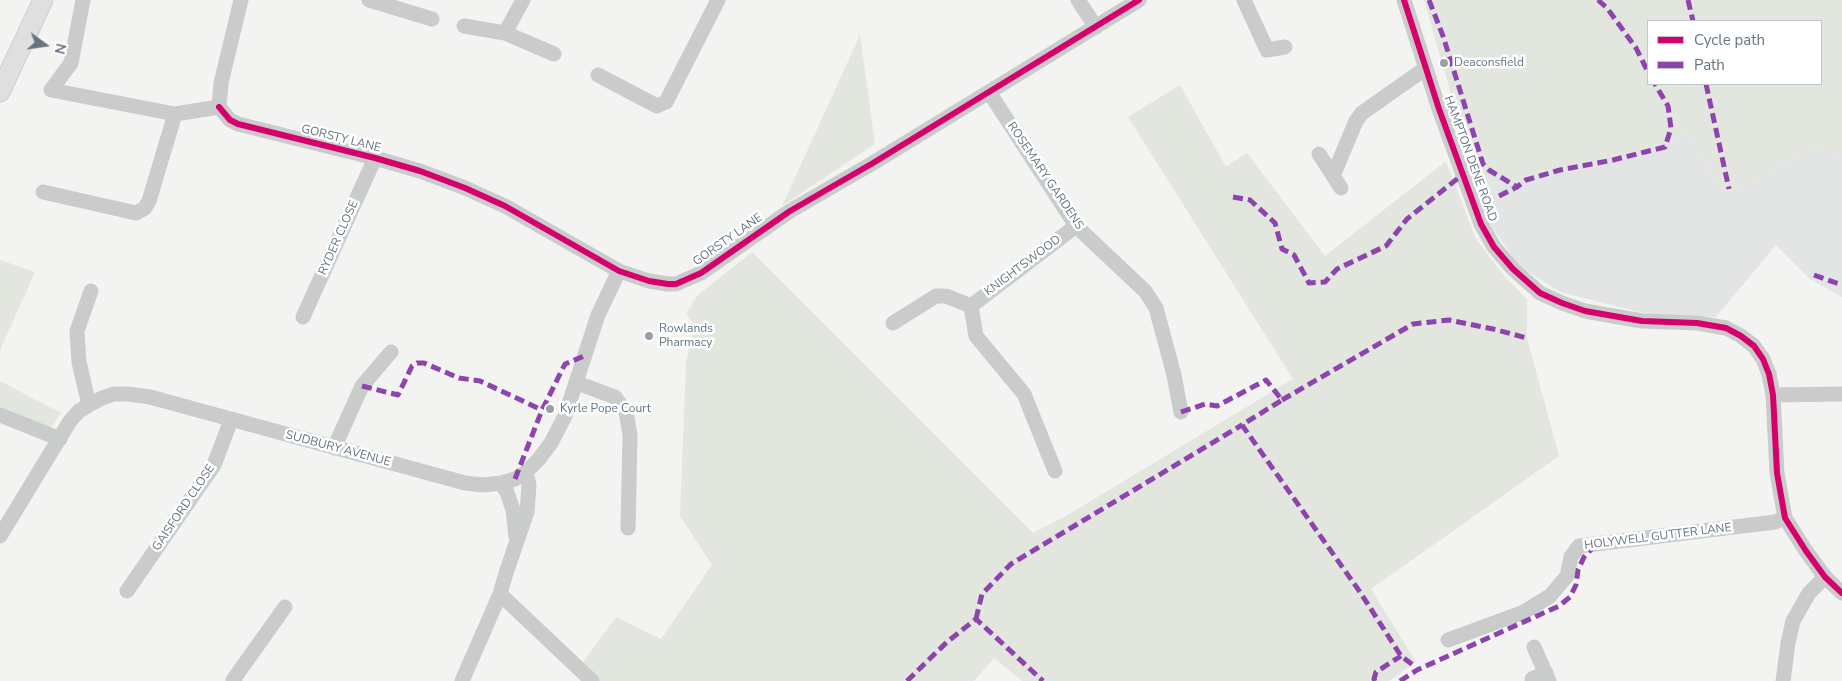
<!DOCTYPE html>
<style>
body{margin:0}
#map{position:relative;width:1842px;height:681px;overflow:hidden;background:#f3f3f1;font-family:"Nunito Sans",sans-serif}
canvas{display:block}
.legend{position:absolute;left:1647px;top:20px;width:175px;height:65px;box-sizing:border-box;background:#fff;border:1px solid #c1c8cd;margin:0;padding:6px 9px;list-style:none;font-size:15px;color:#637581}
.legend li{display:flex;align-items:center;gap:10px;height:25px}
.legend b{width:25px;border:1px solid #c1c8cd}
.north{position:absolute;left:20px;top:20px;width:50px;height:50px;-webkit-text-stroke:4px #fff;paint-order:stroke;rotate:104deg;font-size:14px;font-weight:700;line-height:20px;text-align:center;color:#637581}
.north::after{content:'';display:block;margin:auto;width:18px;height:22px;background:#637581;clip-path:polygon(50% 0,100% 100%,50% 72%,0 100%)}
</style>
<div id="map">
<canvas width="1842" height="681"></canvas>
<ul class="legend">
<li><b style="height:6px;background:#d6006c"></b>Cycle path</li>
<li><b style="height:6px;background:#8e44ad"></b>Path</li>
</ul>
<div class="north">N</div>
</div>
<script>
const ctx = document.querySelector('canvas').getContext('2d');
ctx.lineJoin = 'round';
function fill(path, color) {
  ctx.fillStyle = color;
  ctx.fill(path, 'evenodd');
}
function poly(rows) {
  const path = new Path2D();
  for (const r of rows) {
    path.moveTo(r[0], r[1]);
    for (let i = 2; i < r.length; i += 2) path.lineTo(r[i], r[i + 1]);
  }
  return path;
}
function trace(path, color, width, dash) {
  ctx.strokeStyle = color;
  ctx.lineWidth = width;
  ctx.lineCap = dash ? 'butt' : 'round';
  ctx.setLineDash(dash || []);
  ctx.stroke(path);
}
function drawText(font, color, halo, rows, align = 'center') {
  ctx.font = font + ' "Nunito Sans",sans-serif';
  ctx.lineWidth = 5;
  ctx.setLineDash([]);
  ctx.textBaseline = 'middle';
  ctx.strokeStyle = halo;
  ctx.fillStyle = color;
  for (const [text, x, y, turn = 0] of rows) {
    ctx.save();
    ctx.translate(x, y);
    ctx.rotate((+turn || 0) * Math.PI / 180);
    ctx.textAlign = isNaN(turn) ? turn : align;
    if (halo) ctx.strokeText(text, 0, 0);
    ctx.fillText(text, 0, 0);
    ctx.restore();
  }
}
const built = poly([
 [1688,133,1720,187,1736,190,1814,148,1828,152,1842,153,1842,297,1810,279,1776,245,1716,317,1652,315,1560,292,1519,266,1490,224,1478,187,1661,144]
]);
const green = poly([
 [1424,0,1842,0,1842,153,1828,152,1814,148,1736,190,1729,189,1721,188,1688,133,1661,144,1478,187],
 [1648,21,1821,21,1821,84,1648,84],
 [860,35,875,144,782,206],
 [1180,85,1226,167,1247,153,1325,256,1446,161,1476,239,1505,277,1527,299,1527,338,1559,456,1371,589,1416,662,1389,681,1022,681,994,658,974,681,592,681,578,669,616,617,661,639,712,565,680,516,686,364,694,324,686,313,698,295,752,252,1033,533,1066,516,1293,379,1128,117],
 [0,260,35,272,0,350],
 [0,381,61,413,49,430,0,416]
]);
const minor = poly([
 [83,0,71,63,51,90,175,114,219,107],
 [369,0,432,19],
 [523,0,505,33,554,54],
 [1078,0,1096,27],
 [1244,0,1267,50,1285,47],
 [1404,0,1439,109,1481,224,1494,247,1513,269,1540,293,1562,303,1585,311,1642,321,1697,323,1726,328,1741,336,1754,346,1763,359,1769,374,1773,395,1777,473,1785,518,1806,551,1825,577,1842,593],
 [464,26,505,33],
 [598,75,657,106,666,102,718,0],
 [989,92,1076,226,1145,291,1156,308,1174,375,1181,412],
 [219,107,230,120,238,124,375,158,420,171,465,188,505,206,619,271,649,281,668,284,676,284,701,273,790,211,873,163,1139,0],
 [219,107,221,83,241,0],
 [1319,154,1341,188],
 [1333,176,1356,121,1362,113,1426,68],
 [43,192,136,213,145,208,149,201,175,114],
 [303,317,375,158],
 [893,323,936,296,946,296,971,306],
 [577,383,615,397,626,412,630,435,628,528],
 [1773,395,1842,394],
 [89,405,79,362,77,331,91,291],
 [0,415,60,439],
 [334,448,362,386,391,352],
 [1055,471,1024,394,976,336,971,306,1076,226],
 [501,483,507,492,513,510,516,537],
 [0,536,70,421,79,411,89,405,102,398,114,394,128,394,150,397,465,483,483,485,501,483,515,479,526,472,539,459,551,443,565,416,598,315,619,271],
 [127,591,214,465,231,420],
 [500,594,592,681],
 [1448,640,1524,612,1550,596,1567,576,1571,557,1579,546,1775,522,1785,518],
 [1534,647,1549,681],
 [1532,679,1546,673],
 [235,681,233,680,285,607],
 [462,681,500,594,506,573,527,512,529,485,526,472],
 [1783,681,1788,643,1793,621,1809,593,1825,577]
]);
const major = poly([
 [0,92,43,0]
]);
const quiet = poly([
 [1429,0,1443,36,1483,164,1489,170,1517,187],
 [1598,0,1607,8,1636,48,1648,72],
 [1688,0,1693,21],
 [1706,84,1729,189],
 [1499,196,1517,187,1526,180,1560,170,1613,160,1665,147,1671,128,1668,106,1655,84],
 [1233,197,1250,200,1275,223,1282,249,1294,255,1309,283,1325,282,1337,269,1386,246,1407,219,1462,175],
 [1814,275,1842,285],
 [362,386,398,395,412,366,417,363,424,363,459,378,480,381,542,410],
 [1282,400,1413,324,1449,320,1493,329,1527,338],
 [1181,412,1205,404,1217,406,1266,380,1282,400,1242,425,1360,592,1401,656,1413,665],
 [515,479,542,410,565,364,584,356],
 [976,619,982,594,1011,564,1242,425],
 [907,681,947,642,976,619,1043,681],
 [1375,681,1374,679,1376,672,1401,656],
 [1400,681,1417,670,1559,606,1570,597,1576,585,1578,570,1584,557,1597,543]
]);
const cycleway = poly([
 [1404,0,1439,109,1481,224,1494,247,1513,269,1540,293,1562,303,1585,311,1642,321,1697,323,1726,328,1741,336,1754,346,1763,359,1769,374,1773,395,1777,473,1785,518,1806,551,1825,577,1842,593],
 [219,107,230,120,238,124,375,158,420,171,465,188,505,206,619,271,649,281,668,284,676,284,701,273,790,211,873,163,1139,0]
]);
const markers = [
 [1444,63,5,"#95a1a8"],
 [649,336,5,"#95a1a8"],
 [550,409,5,"#95a1a8"]
];
const poiNames = [
 ["Deaconsfield",1454,63],
 ["Rowlands",659,329],
 ["Pharmacy",659,343],
 ["Kyrle Pope Court",560,409]
];
const streetNames = [
 ["GORSTY LANE",341,139,14],
 ["HAMPTON DENE ROAD",1470,159,70],
 ["ROSEMARY GARDENS",1045,176,56],
 ["RYDER CLOSE",339,238,-66],
 ["GORSTY LANE",728,240,-35],
 ["KNIGHTSWOOD",1023,266,-37],
 ["SUDBURY AVENUE",338,449,15],
 ["GAISFORD CLOSE",184,508,-56],
 ["HOLYWELL GUTTER LANE",1658,537,-7]
];
fill(built, '#e3e5e4');
fill(green, '#e2e6df');
trace(major, '#cfcfcf', 21);
trace(minor, '#cacccc', 15);
trace(major, '#dfdfe0', 19);
trace(quiet, '#8e44ad', 5, [10, 5]);
trace(cycleway, '#d6006c', 6);
for (const [x, y, r, color] of markers) {
  const dot = new Path2D();
  dot.arc(x, y, r, 0, 2 * Math.PI);
  ctx.fillStyle = color;
  ctx.fill(dot);
  trace(dot, '#fff', 2);
}
drawText('12px', '#637581', '#fff', poiNames, 'left');
drawText('12px', '#637581', '#fff', streetNames);
</script>
